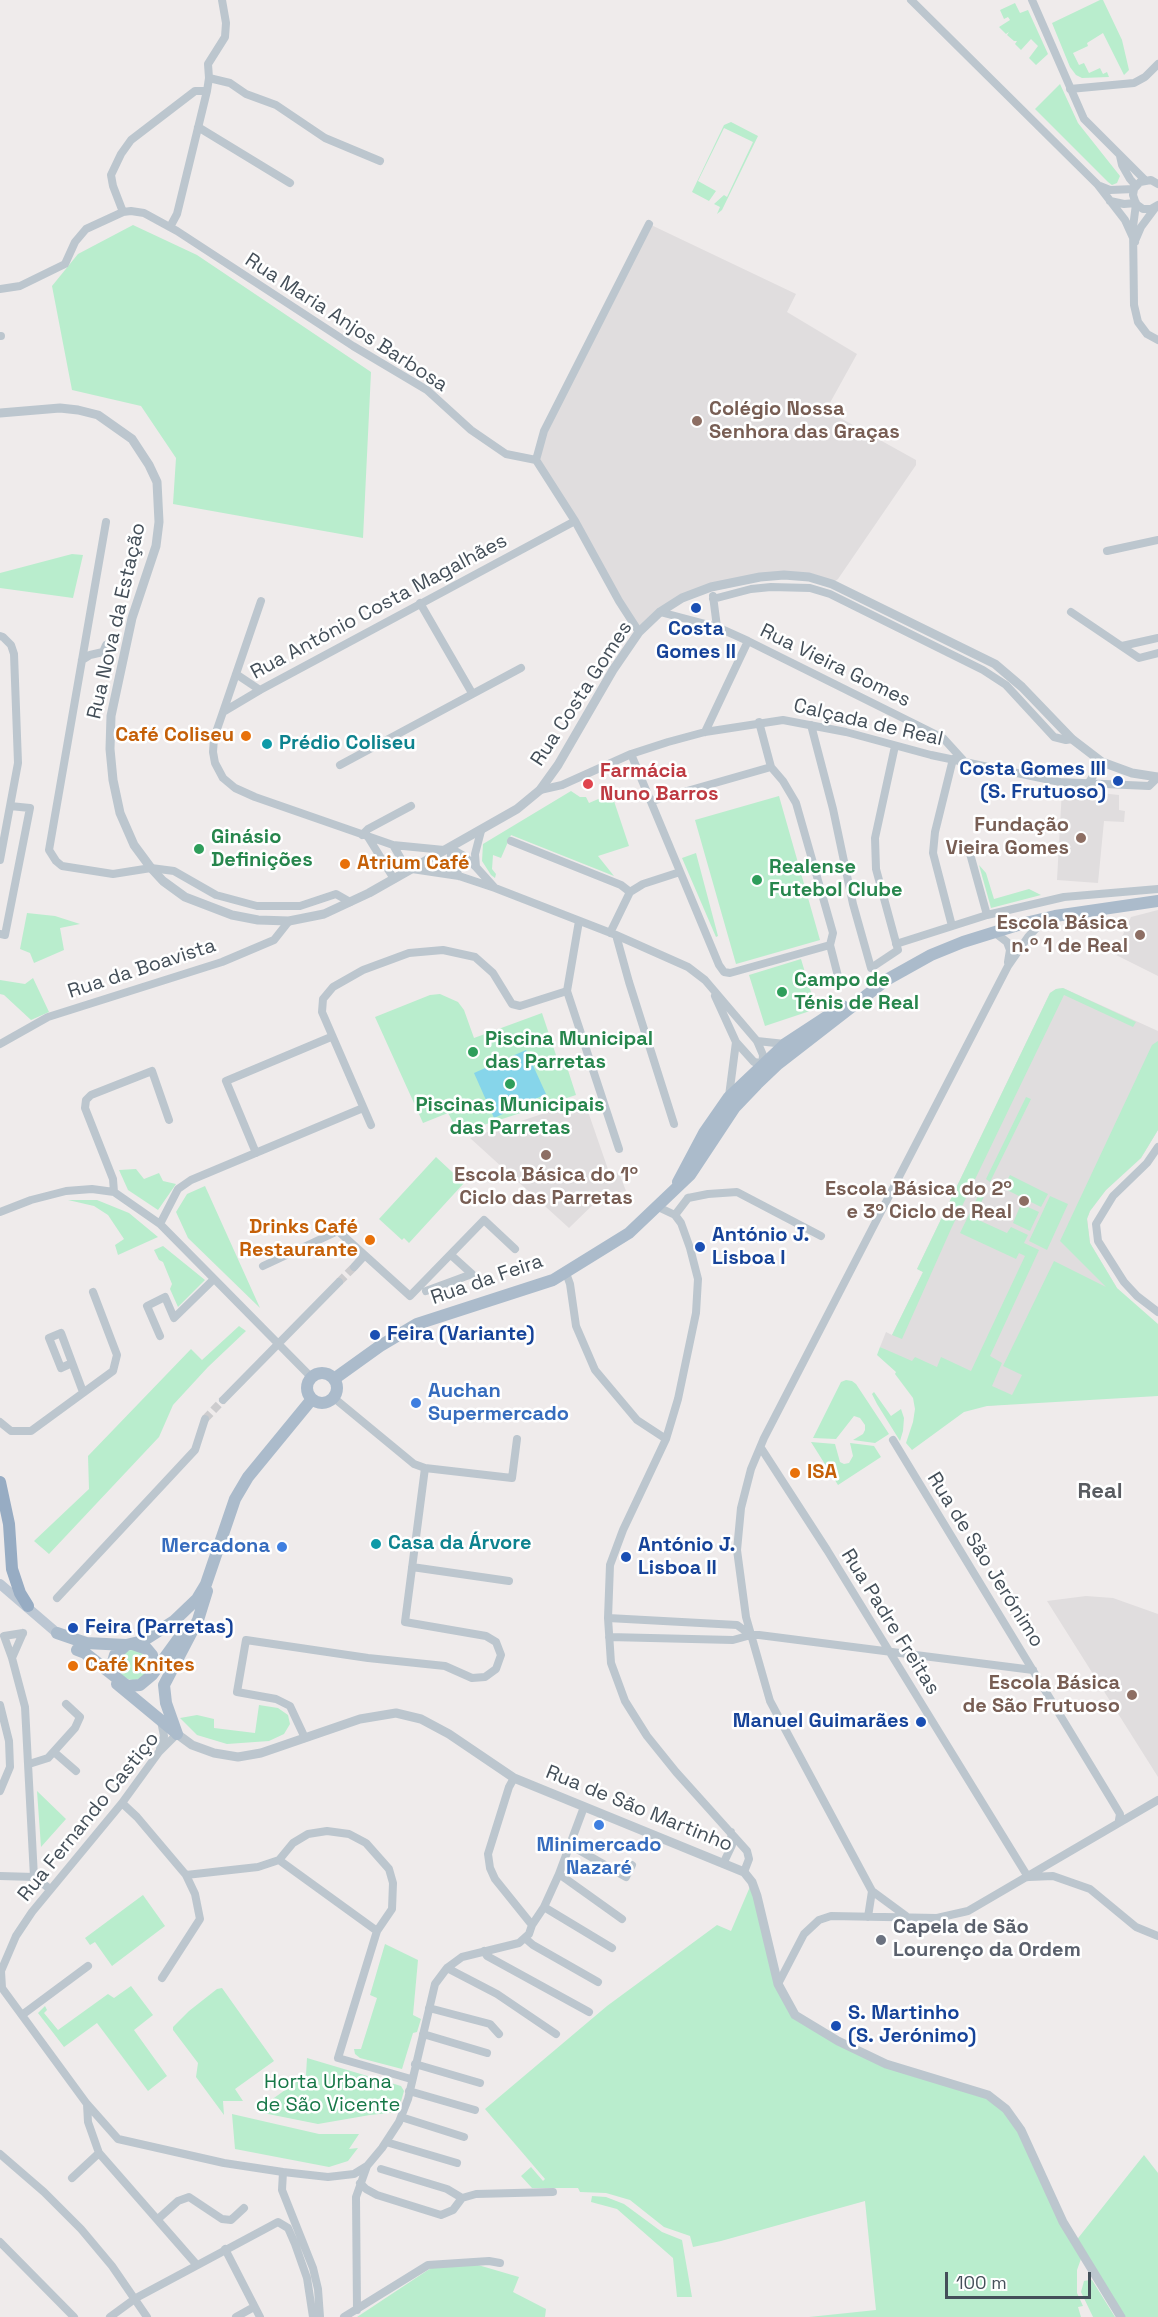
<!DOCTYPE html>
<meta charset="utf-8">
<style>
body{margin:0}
#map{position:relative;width:1158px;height:2317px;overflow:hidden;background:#efebeb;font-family:"Space Grotesk",sans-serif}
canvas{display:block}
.scale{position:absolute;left:945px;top:2272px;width:146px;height:27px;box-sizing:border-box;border:3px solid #444f59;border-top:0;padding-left:8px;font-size:18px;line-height:21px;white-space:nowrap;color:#444f59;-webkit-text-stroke:4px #fff;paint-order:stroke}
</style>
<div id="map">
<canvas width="1158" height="2317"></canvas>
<div class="scale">100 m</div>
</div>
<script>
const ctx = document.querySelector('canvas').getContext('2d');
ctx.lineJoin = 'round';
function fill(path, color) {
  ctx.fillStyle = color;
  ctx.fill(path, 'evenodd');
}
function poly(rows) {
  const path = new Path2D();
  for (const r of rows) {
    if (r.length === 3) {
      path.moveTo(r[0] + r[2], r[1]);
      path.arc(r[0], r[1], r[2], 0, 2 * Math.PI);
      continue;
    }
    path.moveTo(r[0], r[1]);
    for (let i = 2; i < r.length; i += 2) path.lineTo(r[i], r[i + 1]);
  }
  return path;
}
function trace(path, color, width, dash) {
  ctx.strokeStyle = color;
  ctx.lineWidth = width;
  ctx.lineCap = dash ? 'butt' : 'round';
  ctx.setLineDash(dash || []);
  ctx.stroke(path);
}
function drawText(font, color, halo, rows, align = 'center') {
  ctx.font = font + ' "Space Grotesk",sans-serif';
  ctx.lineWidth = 5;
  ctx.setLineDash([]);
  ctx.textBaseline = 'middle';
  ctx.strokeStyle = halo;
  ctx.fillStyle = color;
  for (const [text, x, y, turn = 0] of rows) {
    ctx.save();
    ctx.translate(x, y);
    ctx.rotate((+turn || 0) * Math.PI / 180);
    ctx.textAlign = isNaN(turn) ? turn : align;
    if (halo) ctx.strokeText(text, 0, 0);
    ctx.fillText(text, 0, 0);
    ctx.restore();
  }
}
const education = poly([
 [649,224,796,294,787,312,857,354,826,410,916,460,916,465,838,579,832,584,784,575,682,598,639,632,536,460,544,431],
 [1062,789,1119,795,1119,810,1125,811,1124,822,1104,821,1098,883,1057,880],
 [1158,910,1158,976,1114,954,1131,917],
 [1063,988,1158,1031,1158,1130,1141,1158,1106,1190,1090,1211,1087,1218,1090,1243,1117,1288,1067,1399,987,1406,880,1347,886,1332,892,1335,923,1272,917,1269,1050,993,1056,989],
 [584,1100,610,1175,619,1173,626,1191,610,1194,607,1191,569,1228,470,1138],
 [1086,1596,1113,1598,1158,1614,1158,1777,1047,1601]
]);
const green = poly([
 [1100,0,1103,0,1122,40,1129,70,1124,75,1103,33,1087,43,1088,46,1073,53,1079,65,1084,63,1089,73,1100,68,1103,74,1107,72,1109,77,1082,78,1076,75,1070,67,1052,23],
 [1015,3,1020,13,1028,10,1048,54,1036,65,1029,58,1038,46,1031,39,1021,50,1015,44,1017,41,1014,41,1007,35,1009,32,1006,34,999,27,1010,20,1008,17,1004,19,1000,10],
 [1060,84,1078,123,1120,176,1117,183,1112,185,1108,182,1035,109],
 [731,122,758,136,722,210,717,214,720,207,714,204,724,195,727,197,753,142,724,128,698,181,716,191,709,201,692,192,724,125],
 [133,225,197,255,371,372,363,538,173,504,176,458,141,406,72,390,52,286,78,254],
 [72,554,83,555,73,598,0,588,0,573],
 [571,791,580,797,586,797,589,803,617,791,618,799,614,801,629,846,598,856,614,876,511,835,501,858,493,855,492,869,496,874,495,878,491,875,482,861,483,844],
 [779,796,820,940,736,964,695,820],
 [696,853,718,936,716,937,682,858],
 [979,865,986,873,994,899,1029,889,1041,895,991,908],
 [27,913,55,916,80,924,60,928,64,950,34,963,30,953,20,949],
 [801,959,816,1009,765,1026,749,975],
 [33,978,49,1012,31,1020,4,995,0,994,0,980,25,984],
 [1063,988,1136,1022,1133,1027,1064,995,951,1229,902,1339,892,1335,923,1272,917,1269,1039,1016,1050,993,1056,989],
 [440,994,458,1002,464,1010,474,1038,542,1013,560,1067,567,1067,576,1095,459,1133,448,1113,423,1123,375,1017,430,995],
 [1158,1041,1158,1130,1141,1158,1106,1190,1090,1211,1087,1219,1090,1243,1117,1288,1158,1324,1158,1396,987,1406,964,1412,912,1450,906,1443,913,1422,915,1409,913,1398,895,1374,896,1372,877,1355,880,1347,912,1361,915,1357,937,1367,941,1357,971,1371,1025,1256,1019,1253,1016,1259,960,1233,982,1188,987,1190,974,1218,1007,1233,1011,1227,1028,1235,1024,1243,1039,1250,990,1356,1002,1363,992,1386,1012,1395,1022,1375,1003,1366,1054,1261,1106,1287,1060,1241,1152,1045],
 [1026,1097,1031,1099,990,1182,986,1179],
 [436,1157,464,1183,409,1243,404,1238,402,1240,379,1219],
 [136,1169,144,1179,159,1173,163,1181,176,1184,158,1210,128,1190,119,1170],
 [1010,1175,1048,1194,1041,1207,1003,1188],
 [205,1186,260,1308,188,1238,176,1212,187,1194],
 [1050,1196,1068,1204,1047,1250,1029,1241],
 [68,1200,97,1200,129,1213,158,1237,118,1255,115,1245,124,1239,108,1215,94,1206],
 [1021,1204,1039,1212,1030,1231,1013,1223],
 [163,1246,205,1280,178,1307,170,1289,172,1284,163,1262,159,1260,154,1250],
 [239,1326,246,1331,208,1367,173,1405,159,1437,49,1554,34,1541,89,1489,88,1456,191,1349,202,1360],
 [846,1380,852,1381,856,1384,889,1434,875,1443,853,1440,863,1434,865,1430,865,1425,860,1418,854,1416,836,1439,813,1438,841,1382],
 [874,1392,891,1416,901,1409,904,1418,903,1431,900,1441,877,1404,872,1394],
 [811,1442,835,1444,840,1462,844,1464,849,1463,853,1456,850,1443,874,1446,881,1457,838,1485],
 [133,1665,15],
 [259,1705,278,1708,288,1715,290,1724,284,1734,269,1741,227,1744,197,1735,180,1718,197,1715,214,1719,214,1728,255,1733],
 [37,1791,66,1819,41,1847],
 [752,1882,773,1968,795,2015,886,2064,964,2087,1006,2109,1075,2242,1144,2155,1158,2173,1158,2317,1121,2317,1082,2256,1077,2270,1077,2293,1083,2306,1078,2307,1081,2317,809,2317,876,2310,865,2201,721,2241,693,2247,690,2236,664,2227,630,2200,606,2193,580,2192,578,2188,532,2188,521,2176,531,2167,543,2181,545,2179,485,2109,607,2006,717,1925,731,1931],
 [143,1895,165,1926,112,1966,95,1942,90,1945,85,1938],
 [385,1944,418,1960,413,2015,421,2019,417,2032,413,2033,402,2069,360,2058,355,2054,354,2049,361,2049,377,1998,370,1995],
 [131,1986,153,2015,134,2030,167,2076,148,2091,97,2023,64,2047,38,2013,45,2006,47,2010,44,2013,58,2030,108,1994,114,1998],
 [222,1988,274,2061,235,2089,243,2101,223,2101,224,2115,196,2077,198,2063,173,2030,173,2027,189,2011,217,1989],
 [307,2058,401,2086,404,2091,398,2112,370,2115,318,2124,258,2112,267,2103,306,2075],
 [232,2114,319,2134,359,2134,349,2149,358,2148,348,2161,329,2167,235,2149],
 [592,2196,606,2197,624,2204,662,2232,682,2240,692,2297,677,2297,673,2258,617,2209,591,2202],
 [478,2265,519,2277,513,2292,546,2309,545,2317,357,2317,431,2268],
 [1089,2280,1092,2280,1115,2317,1093,2317,1081,2292,1084,2281]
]);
const water = poly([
 [526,1050,546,1094,494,1118,474,1073]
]);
const minorTunnel = poly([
 [339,1282,354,1267],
 [205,1419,223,1400]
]);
const minor = poly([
 [911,0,1098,185,1125,220,1135,242],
 [1032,0,1084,119,1145,180],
 [209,78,230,83,246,94,276,105,325,138,380,161],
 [1070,89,1134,83,1145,77,1158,64],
 [198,127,290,183],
 [1120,156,1122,165,1130,179,1136,186],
 [1158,184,1151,180,1140,182,1134,189,1133,195,1136,204,1143,209,1151,209,1158,205],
 [1100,186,1110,190,1134,189],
 [1110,201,1124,204,1136,203],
 [1136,204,1133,227,1134,305,1138,322,1147,334,1158,340],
 [123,212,113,186,111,175,121,154,131,140,195,91,207,91],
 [170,227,177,214,207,91,209,78,208,64,225,37,226,23,222,0],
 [1135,241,1141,227,1155,208],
 [0,289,20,286,65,264,75,242,86,229,123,212,131,211,144,213,177,231,353,346,427,390,471,430,506,454,536,460],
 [0,336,1,336],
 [536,460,544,431,649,224],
 [536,460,575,521,619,601,639,632],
 [106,522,49,850,56,861,62,866,113,874,151,868,174,871,216,895,257,906,300,906,336,894,350,902],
 [1107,551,1158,540],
 [713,596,717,627],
 [713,599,751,589,771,587,810,588,830,594,983,670,1006,685,1054,737,1066,740,1072,739],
 [420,603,472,693],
 [660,612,717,627,748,641,943,738,963,760],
 [1071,612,1139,658,1158,653],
 [0,636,3,637,11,645,14,654,18,763,0,860],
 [1122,646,1158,638],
 [82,660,90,655,103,652,106,645],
 [236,674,260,690],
 [223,712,261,601],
 [759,722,771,767,783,781,796,803,833,933,830,945,840,984],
 [811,725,833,809,853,904,871,968,898,950,876,869,875,838,895,746],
 [705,732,748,641],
 [631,754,719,965,724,972,730,973,830,945],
 [340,765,521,668],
 [1088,784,1102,762],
 [540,790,562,785,631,754,668,742,705,732,783,720,846,732,931,755,1060,782,1149,786,1158,777],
 [652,801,771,767],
 [481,831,475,854,476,867,494,887],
 [362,835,368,829,411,806],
 [368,837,394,879],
 [511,841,621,885,630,892],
 [393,845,444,850],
 [450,848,464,856,476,867],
 [450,848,452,863,459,876],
 [969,850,987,915],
 [412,869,459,876,495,888,616,935,688,967,705,980,757,1041,763,1055,762,1067],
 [404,873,400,857,393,845,255,797,235,788,223,778,215,763,213,752,214,738,223,712,260,690,575,521],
 [952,926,933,853,935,832,953,759],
 [994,932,1007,942,1010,950,1008,962],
 [610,933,630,892,643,884,680,872],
 [0,934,5,935,30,808,10,806],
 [616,935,629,982,674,1124],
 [896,944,987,915,1064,897,1158,889],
 [567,991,619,1149],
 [715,996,736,1042,729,1096],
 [757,1041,785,1044],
 [736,1042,754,1062,767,1064],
 [0,1044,48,1017,222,962,274,940,289,921],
 [371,1125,322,1012,323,999,333,987,363,970,409,953,443,950,475,957,493,973,512,1004,520,1006,567,991,579,921],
 [1158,1147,1147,1163,1113,1196,1096,1224,1098,1241,1124,1282,1137,1296,1158,1312],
 [256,1153,226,1081,331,1037],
 [114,1192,113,1179,85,1108,86,1100,91,1095,152,1071,169,1120],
 [688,1198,708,1194,737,1192,821,1236],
 [658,1207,675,1215],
 [0,1212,31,1200,66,1191,92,1189,114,1192,160,1224,312,1378],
 [675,1215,681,1223,690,1248,698,1279,696,1313,678,1399,666,1439,623,1530,610,1565,608,1618,611,1663,625,1701,647,1736,676,1772,747,1851,749,1859,744,1872],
 [675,1215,688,1198],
 [160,1224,178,1189,191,1180,363,1108],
 [263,1266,338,1231,410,1296,484,1220,515,1249],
 [354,1267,364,1256],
 [566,1273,570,1284,576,1326,595,1370,637,1420,666,1439],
 [426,1291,472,1274,451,1255],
 [160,1336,147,1306,165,1297,174,1318,214,1279],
 [72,1363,61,1368,49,1338,61,1333,83,1392],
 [334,1398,414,1464,425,1468,512,1478,517,1439],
 [223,1400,339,1282],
 [0,1422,11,1431,31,1431,113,1371,117,1355,93,1292],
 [893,1440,1111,1799,1120,1814,1119,1820],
 [761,1448,827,1550,1028,1877],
 [412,1567,509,1581],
 [57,1598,195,1450,205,1419],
 [608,1618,737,1625,751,1635],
 [23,1633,12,1658,4,1636,23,1633],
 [609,1637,733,1640,751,1635,759,1635,1033,1670],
 [12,1658,25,1707,34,1877,50,1889],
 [0,1705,9,1741,10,1767,0,1791],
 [177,1734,159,1752,122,1803,32,1912,16,1936,1,1971,2,1988,87,2104,118,2139,224,2163,283,2172,328,2177,354,2174,367,2166,382,2148,399,2122,408,2099,435,1984,447,1968,462,1957,519,1943,529,1934,532,1925,495,1879,490,1868,488,1854,509,1787,514,1778],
 [305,1738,290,1706,276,1699,237,1692,246,1640,368,1658,445,1666,472,1678,485,1677,496,1669,501,1655,496,1642,486,1636,405,1622,425,1468],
 [160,1749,164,1736,161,1721],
 [54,1752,76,1771],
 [29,1764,48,1758,75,1728,80,1717,66,1704],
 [122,1803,137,1817,186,1875,195,1894,200,1919,162,1978],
 [570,1845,626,1877,632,1865],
 [279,1860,293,1843,308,1834,327,1831,349,1834,366,1843,389,1869,393,1883,392,1909,377,1931,338,2058,411,2079],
 [279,1860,377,1931],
 [724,1862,732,1845,731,1832],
 [559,1874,622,1919],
 [186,1875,258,1867,279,1860],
 [0,1876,34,1877],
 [1029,1877,1053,1876,1090,1889,1136,1927,1158,1936],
 [872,1891,906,1916],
 [544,1907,612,1948],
 [868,1917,872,1891,770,1701,746,1617,737,1550,741,1508,751,1469,764,1438,1008,966,1028,937,1044,920],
 [532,1925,544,1907,559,1874,584,1807],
 [526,1939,533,1945,598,1982],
 [484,1951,487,1956,589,2012],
 [447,1968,497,1994,556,2034],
 [778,1984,804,1934,819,1920,831,1916,937,1918,968,1911,1158,1800],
 [429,2008,490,2024,499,2034],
 [22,2015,88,1966],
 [423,2034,487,2053],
 [415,2064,480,2083],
 [409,2091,475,2110],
 [87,2104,88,2122,99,2153,196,2264],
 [401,2117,464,2137],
 [386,2142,457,2163],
 [0,2154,44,2192,81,2229,112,2266,147,2317],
 [381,2169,447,2189,462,2198,476,2194,553,2192],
 [283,2172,282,2190,313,2268,318,2289,320,2317],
 [72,2178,99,2153],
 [360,2183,366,2189,377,2195,441,2215,453,2210,462,2198],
 [158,2219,178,2201,189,2197,222,2219,231,2220,244,2208],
 [0,2242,74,2317],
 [225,2249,260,2317],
 [357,2310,356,2197,367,2166],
 [110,2317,136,2298,278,2222,288,2228,295,2244,307,2278,313,2317],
 [236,2317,254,2307],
 [344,2317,428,2265,489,2261,500,2263]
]);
const tertiary = poly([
 [0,413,60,408,78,410,98,415,132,439,149,465,157,482,159,522,156,546,132,618,111,716,110,749,113,780,120,813,134,845,151,868,163,881,185,897,232,915,258,920,289,921,324,914,369,893,517,809,540,790,558,765,613,670,639,632,660,612,682,598,711,587,760,577,784,575,809,577,832,584,995,664,1022,687,1072,739,1102,762,1132,773,1158,777],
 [177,1734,192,1745,214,1753,238,1757,261,1753,360,1719,396,1713,421,1719,449,1734,514,1778,744,1872,752,1882,757,1896,778,1984,795,2015,838,2041,886,2064,988,2095,1006,2109,1021,2130,1063,2222,1121,2317]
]);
const secondary = poly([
 [0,1584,57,1633]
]);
const primary = poly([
 [879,984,931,955,963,942,1021,924,1055,916,1158,901],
 [678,1182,704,1133,729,1097,785,1044,843,1006],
 [322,1388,15],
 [334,1379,380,1346,417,1324,553,1280,629,1233,690,1175,735,1107,757,1084,778,1064,885,981],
 [57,1633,86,1643,126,1645,143,1641,174,1621,197,1599,206,1584,235,1499,248,1477,312,1399],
 [133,1644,147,1649,152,1655,155,1670],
 [77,1650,85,1653,127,1686,140,1685,152,1675,184,1631],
 [115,1676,113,1662,115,1655,126,1645],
 [117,1684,175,1732],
 [177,1734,166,1703,164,1685,198,1620,207,1591]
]);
const trunk = poly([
 [0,1482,9,1524,12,1569,20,1593,28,1606]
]);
const markers = [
 [697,421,6,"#8d6e63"],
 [696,608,6,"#1a4fb4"],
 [246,736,6,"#e8710a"],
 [267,744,6,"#0f9aa8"],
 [1118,781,6,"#1a4fb4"],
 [588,784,6,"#e0444e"],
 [1081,838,6,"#8d6e63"],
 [199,849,6,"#2e9e5b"],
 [345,864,6,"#e8710a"],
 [757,880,6,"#2e9e5b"],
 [1140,935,6,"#8d6e63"],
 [782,992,6,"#2e9e5b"],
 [473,1052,6,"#2e9e5b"],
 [510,1084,6,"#2e9e5b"],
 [546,1155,6,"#8d6e63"],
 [1024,1201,6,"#8d6e63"],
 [370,1240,6,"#e8710a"],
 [700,1247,6,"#1a4fb4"],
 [375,1335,6,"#1a4fb4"],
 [416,1403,6,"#3f7fe0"],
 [795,1473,6,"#e8710a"],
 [376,1544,6,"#0f9aa8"],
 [282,1547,6,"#3f7fe0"],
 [626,1557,6,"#1a4fb4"],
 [73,1628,6,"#1a4fb4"],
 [73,1666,6,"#e8710a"],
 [1132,1695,6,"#8d6e63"],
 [921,1722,6,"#1a4fb4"],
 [599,1825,6,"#3f7fe0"],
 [881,1940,6,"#6b7280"],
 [836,2026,6,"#1a4fb4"]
];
const streetNames = [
 ["Rua Maria Anjos Barbosa",346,323,33],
 ["Rua António Costa Magalhães",379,607,-28],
 ["Rua Nova da Estação",117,621,-77],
 ["Rua Vieira Gomes",835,666,26],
 ["Rua Costa Gomes",582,694,-57],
 ["Calçada de Real",868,723,13],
 ["Rua da Boavista",142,969,-18],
 ["Rua da Feira",487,1280,-19],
 ["Rua de São Jerónimo",985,1560,58],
 ["Rua Padre Freitas",890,1622,58],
 ["Rua de São Martinho",639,1809,22],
 ["Rua Fernando Castiço",89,1817,-51]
];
const educationNames = [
 ["Colégio Nossa",709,410,"left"],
 ["Senhora das Graças",709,433,"left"],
 ["Fundação",1069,826],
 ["Vieira Gomes",1069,849],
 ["Escola Básica",1128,924],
 ["n.º 1 de Real",1128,947],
 ["Escola Básica do 1º",546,1176,"center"],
 ["Ciclo das Parretas",546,1199,"center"],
 ["Escola Básica do 2º",1012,1190],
 ["e 3º Ciclo de Real",1012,1213],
 ["Escola Básica",1120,1684],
 ["de São Frutuoso",1120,1707]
];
const transitNames = [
 ["Costa",696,630,"center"],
 ["Gomes II",696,653,"center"],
 ["Costa Gomes III",1106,770,"right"],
 ["(S. Frutuoso)",1106,793,"right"],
 ["António J.",712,1236],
 ["Lisboa I",712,1259],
 ["Feira (Variante)",387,1335],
 ["António J.",638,1546],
 ["Lisboa II",638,1569],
 ["Feira (Parretas)",85,1628],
 ["Manuel Guimarães",909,1722,"right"],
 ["S. Martinho",848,2014],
 ["(S. Jerónimo)",848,2037]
];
const foodNames = [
 ["Café Coliseu",234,736,"right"],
 ["Atrium Café",357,864],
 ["Drinks Café",358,1228,"right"],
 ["Restaurante",358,1251,"right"],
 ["ISA",807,1473],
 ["Café Knites",85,1666]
];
const cultureNames = [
 ["Prédio Coliseu",279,744],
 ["Casa da Árvore",388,1544]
];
const healthNames = [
 ["Farmácia",600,772],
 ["Nuno Barros",600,795]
];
const leisureNames = [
 ["Ginásio",211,838],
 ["Definições",211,861],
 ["Realense",769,868],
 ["Futebol Clube",769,891],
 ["Campo de",794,981],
 ["Ténis de Real",794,1004],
 ["Piscina Municipal",485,1040],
 ["das Parretas",485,1063],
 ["Piscinas Municipais",510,1106,"center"],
 ["das Parretas",510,1129,"center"]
];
const shopNames = [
 ["Auchan",428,1392],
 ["Supermercado",428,1415],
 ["Mercadona",270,1547,"right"],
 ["Minimercado",599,1846,"center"],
 ["Nazaré",599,1869,"center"]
];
const worshipNames = [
 ["Capela de São",893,1928],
 ["Lourenço da Ordem",893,1951]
];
const parkNames = [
 ["Horta Urbana",328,2083],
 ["de São Vicente",328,2106]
];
const quarterNames = [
 ["Real",1100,1492]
];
fill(education, '#e0ddde');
fill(green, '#b9edcd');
fill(water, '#86d5ea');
trace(minorTunnel, '#cdccce', 8, [8, 4]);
trace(minor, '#bcc6ce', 8);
trace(tertiary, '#bcc6ce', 9);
trace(secondary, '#bcc7d3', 10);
trace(primary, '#abbbcb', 12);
trace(trunk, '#97acc3', 12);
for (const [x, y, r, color] of markers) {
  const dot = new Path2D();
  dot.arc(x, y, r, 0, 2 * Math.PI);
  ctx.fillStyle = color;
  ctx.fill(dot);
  trace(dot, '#fff', 2);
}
drawText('20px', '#444f59', '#fff', streetNames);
drawText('bold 20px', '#785e54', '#fff', educationNames, 'right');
drawText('bold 20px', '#164399', '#fff', transitNames, 'left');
drawText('bold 20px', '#c56008', '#fff', foodNames, 'left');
drawText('bold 20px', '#0d838f', '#fff', cultureNames, 'left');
drawText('bold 20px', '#be3a42', '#fff', healthNames, 'left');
drawText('bold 20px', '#27864d', '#fff', leisureNames, 'left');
drawText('bold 20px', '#366cbe', '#fff', shopNames, 'left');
drawText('bold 20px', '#5b616d', '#fff', worshipNames, 'left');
drawText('20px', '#177848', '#fff', parkNames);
drawText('bold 22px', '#595c61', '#fff', quarterNames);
</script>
